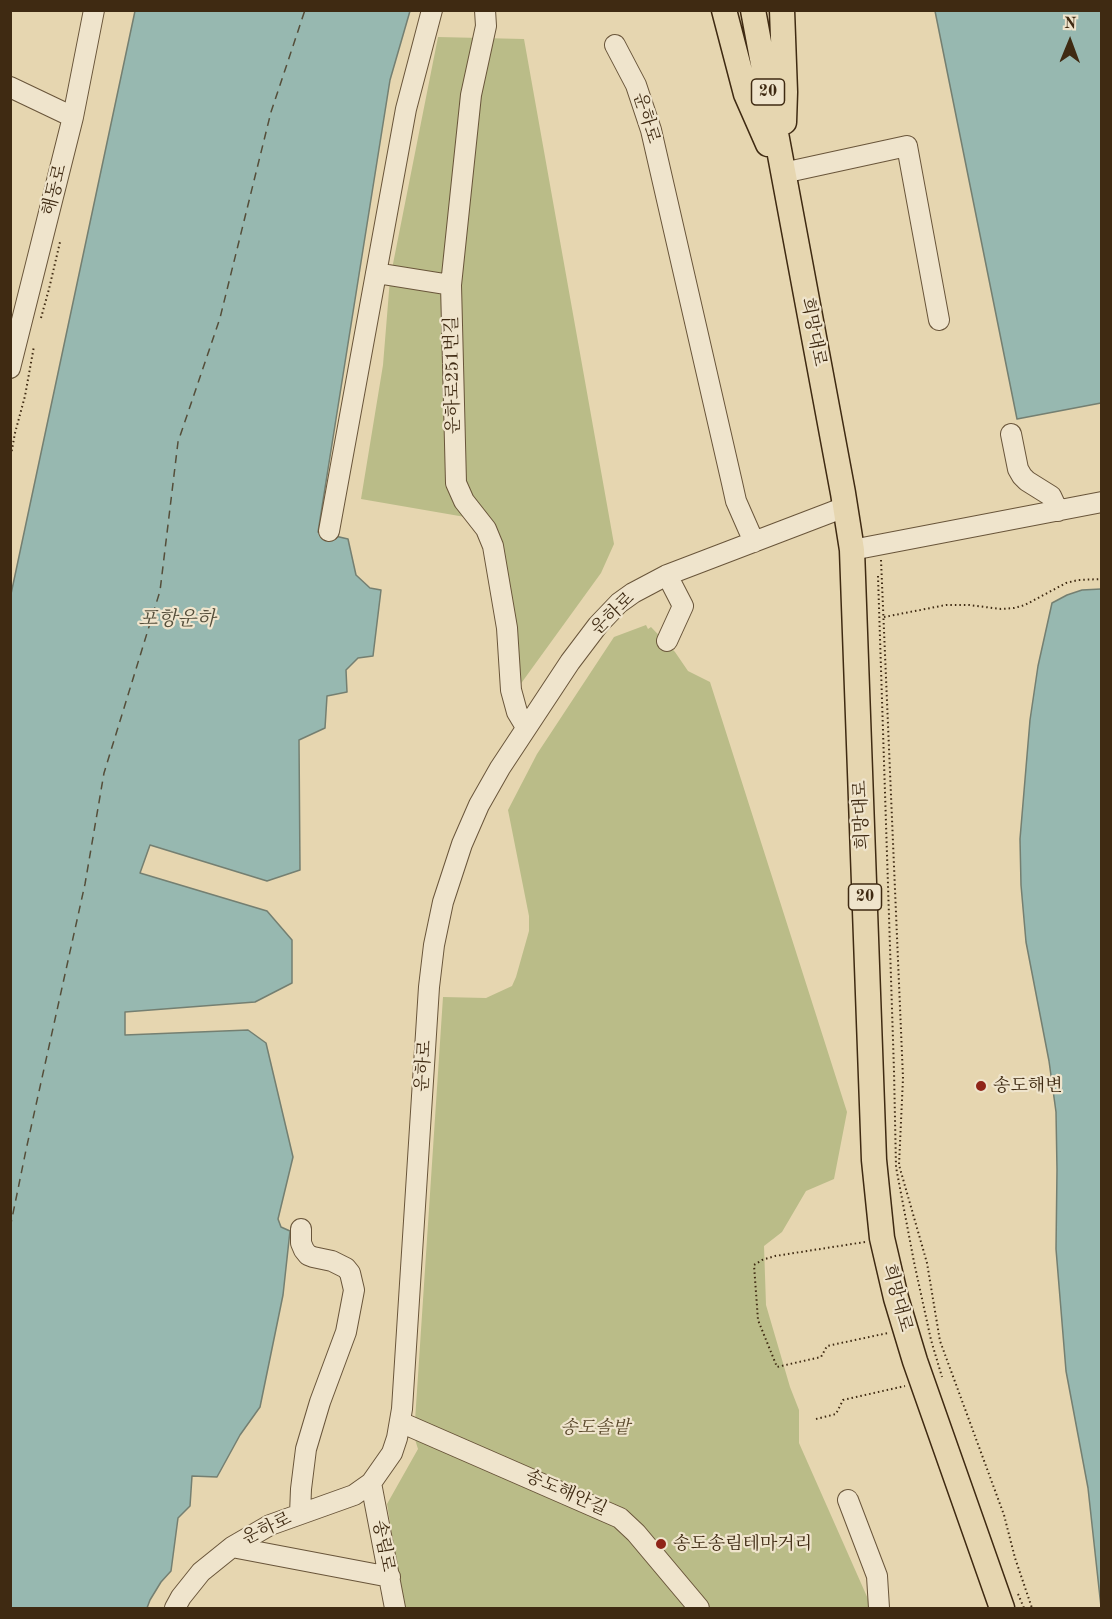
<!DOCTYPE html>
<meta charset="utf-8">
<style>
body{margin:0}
#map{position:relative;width:1112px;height:1619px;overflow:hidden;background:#e6d6b0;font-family:"Old Standard TT",serif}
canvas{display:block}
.frame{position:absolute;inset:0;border:12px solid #3f2a12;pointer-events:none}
.north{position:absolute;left:1040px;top:12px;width:60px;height:60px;-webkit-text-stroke:4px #efe4cc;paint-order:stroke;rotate:1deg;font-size:16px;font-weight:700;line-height:24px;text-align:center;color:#3f2a12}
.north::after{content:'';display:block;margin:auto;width:21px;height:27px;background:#3f2a12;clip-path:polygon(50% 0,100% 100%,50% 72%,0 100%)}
</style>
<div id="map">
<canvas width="1112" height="1619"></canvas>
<div class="frame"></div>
<div class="north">N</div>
</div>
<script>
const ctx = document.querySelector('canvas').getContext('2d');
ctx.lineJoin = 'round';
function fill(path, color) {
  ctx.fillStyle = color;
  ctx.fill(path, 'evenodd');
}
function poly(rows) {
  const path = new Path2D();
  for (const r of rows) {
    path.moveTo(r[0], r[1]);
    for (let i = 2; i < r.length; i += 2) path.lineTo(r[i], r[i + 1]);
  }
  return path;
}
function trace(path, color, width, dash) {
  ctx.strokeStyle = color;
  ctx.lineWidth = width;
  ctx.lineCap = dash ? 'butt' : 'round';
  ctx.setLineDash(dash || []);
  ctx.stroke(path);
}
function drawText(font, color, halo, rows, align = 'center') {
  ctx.font = font + ' "Old Standard TT","Noto Serif KR",serif';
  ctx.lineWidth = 4.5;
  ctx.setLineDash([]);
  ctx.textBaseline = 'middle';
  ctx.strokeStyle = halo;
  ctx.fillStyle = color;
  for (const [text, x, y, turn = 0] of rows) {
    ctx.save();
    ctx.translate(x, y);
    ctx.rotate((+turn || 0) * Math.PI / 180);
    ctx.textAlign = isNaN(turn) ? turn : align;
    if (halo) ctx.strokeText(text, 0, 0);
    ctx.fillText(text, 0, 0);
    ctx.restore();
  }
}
const green = poly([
 [438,37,524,39,614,544,601,573,517,689,506,563,494,522,361,499,383,365,390,279],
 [646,625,648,629,651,627,675,652,688,671,710,682,847,1112,834,1179,806,1191,782,1232,764,1246,766,1305,790,1387,799,1410,799,1443,872,1608,404,1608,387,1504,418,1449,414,1436,443,997,486,998,512,986,516,977,529,931,529,916,508,810,537,754,614,637]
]);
const water = poly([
 [135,11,410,11,390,80,318,532,348,539,356,575,370,588,381,590,373,656,358,658,346,670,347,692,327,696,325,728,299,740,300,870,267,881,150,845,140,873,267,911,292,940,292,983,255,1002,125,1012,125,1035,248,1030,266,1043,293,1157,278,1219,281,1227,290,1231,283,1295,260,1407,240,1435,217,1477,192,1476,190,1506,178,1518,171,1571,161,1582,150,1600,147,1608,11,1608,11,594,135,11],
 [935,11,1101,11,1101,403,1017,419,935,11],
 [1101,589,1102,589,1101,1607,1088,1488,1066,1371,1056,1249,1057,1170,1056,1112,1049,1061,1026,942,1021,885,1020,839,1030,720,1038,666,1052,603,1067,595,1082,590,1101,589]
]);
const ferry = poly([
 [10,1228,26,1150,85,884,104,773,160,591,178,442,220,318,271,112,305,10]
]);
const path = poly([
 [41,318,49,289,60,242],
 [10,460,15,433,25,396,34,346],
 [881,560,903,1078,899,1165,927,1263,940,1341,1004,1515,1015,1558,1032,1608],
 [878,576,894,1071,896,1167,914,1262,931,1340,942,1377],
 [884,617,946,605,969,605,1001,609,1014,608,1025,605,1066,583,1078,580,1102,579],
 [865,1242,775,1256,762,1260,754,1265,758,1320,777,1367,821,1357,827,1346,888,1333],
 [816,1419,836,1414,843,1400,905,1386],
 [1018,1594,1024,1608]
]);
const minor = poly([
 [485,10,486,26,471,95,451,285,456,483,464,501,486,529,493,546,507,628,511,690,517,712,526,727],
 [615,45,636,85,651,130,732,483,736,501,754,542],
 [10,87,73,117],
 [783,173,907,146,939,320],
 [376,273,451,285],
 [10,368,73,117,94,10],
 [1011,434,1018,469,1022,476,1027,481,1051,496,1058,511],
 [329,531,406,109,432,10],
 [852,550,1102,502],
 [667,575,683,606,667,641],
 [400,1422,620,1518,636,1533,699,1608],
 [371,1483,395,1608],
 [848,1500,877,1576,879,1608],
 [300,1514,301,1489,306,1449,320,1402,346,1332,354,1290,350,1273,346,1268,332,1261,313,1257,308,1255,304,1250,301,1243,301,1229],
 [232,1547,390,1577],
 [175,1608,181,1597,201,1572,232,1547,270,1525,354,1495,371,1483,392,1453,397,1438,402,1409,429,987,434,945,443,902,462,844,479,805,500,768,570,662,598,625,619,603,633,593,667,575,845,507]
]);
const major = poly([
 [724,10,746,94,768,144],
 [753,10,843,493,852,550,874,1160,882,1238,896,1298,915,1361,1002,1608],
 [782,10,785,92,784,122]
]);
const markers = [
 [981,1086,6,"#8f2418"],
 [661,1544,6,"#8f2418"]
];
const shields = [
 [768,92,33],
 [865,897,33]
];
const shieldNames = [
 ["20",768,92],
 ["20",865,897]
];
const streetNames = [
 ["운하로",646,118,73],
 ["해동로",55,190,-76],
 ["희망대로",813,332,79],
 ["운하로251번길",453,375,-91],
 ["운하로",613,614,-44],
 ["희망대로",862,815,-92],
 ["운하로",424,1066,-86],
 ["희망대로",897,1298,75],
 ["송도해안길",566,1493,24],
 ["운하로",267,1529,-25],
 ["송림로",383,1546,79]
];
const poiNames = [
 ["송도해변",993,1086],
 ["송도송림테마거리",673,1544]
];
const parkNames = [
 ["송도솔밭",595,1428]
];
const waterNames = [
 ["포항운하",177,620]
];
fill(green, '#babc88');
fill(water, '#97b8b0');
trace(water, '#747f71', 1.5);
trace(ferry, '#554e3a', 1.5, [8, 6]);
trace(minor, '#69553a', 22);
trace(major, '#3f2a12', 27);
trace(path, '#3f2a12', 2, [1.5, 3]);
trace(minor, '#efe4cc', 20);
trace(major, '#e6d6b0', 24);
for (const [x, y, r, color] of markers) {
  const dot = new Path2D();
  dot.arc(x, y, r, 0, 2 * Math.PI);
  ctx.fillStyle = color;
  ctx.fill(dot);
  trace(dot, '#efe4cc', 2);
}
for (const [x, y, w] of shields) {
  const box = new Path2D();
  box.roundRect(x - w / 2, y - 13, w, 26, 4.5);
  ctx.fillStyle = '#efe4cc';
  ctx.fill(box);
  trace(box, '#3f2a12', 1.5);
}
drawText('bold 16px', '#3f2a12', null, shieldNames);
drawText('18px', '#3f2a12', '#efe4cc', streetNames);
drawText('18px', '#3f2a12', '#efe4cc', poiNames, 'left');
drawText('italic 18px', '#58472a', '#efe4cc', parkNames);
drawText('italic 20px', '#554e3a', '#efe4cc', waterNames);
</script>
